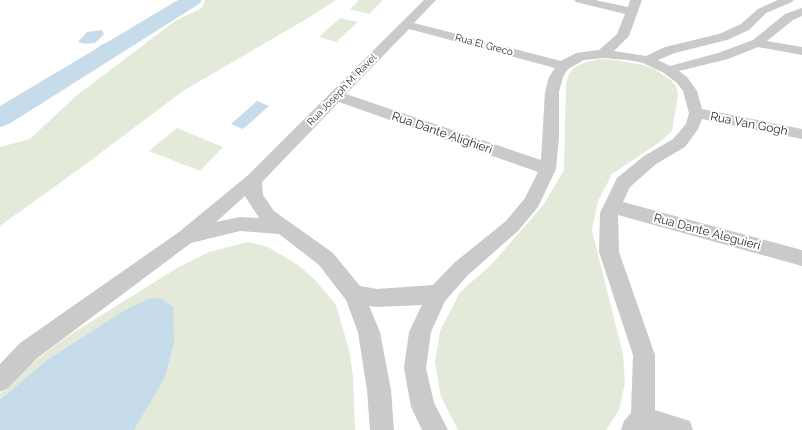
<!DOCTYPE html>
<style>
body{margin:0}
canvas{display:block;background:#fff}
</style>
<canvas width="802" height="430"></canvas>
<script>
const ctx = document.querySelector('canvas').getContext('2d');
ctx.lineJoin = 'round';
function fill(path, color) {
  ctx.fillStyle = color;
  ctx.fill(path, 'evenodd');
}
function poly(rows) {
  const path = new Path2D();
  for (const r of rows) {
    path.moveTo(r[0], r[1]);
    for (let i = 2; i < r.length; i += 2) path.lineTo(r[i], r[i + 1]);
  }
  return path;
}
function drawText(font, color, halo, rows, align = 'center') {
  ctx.font = font + ' Raleway,sans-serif';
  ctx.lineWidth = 4;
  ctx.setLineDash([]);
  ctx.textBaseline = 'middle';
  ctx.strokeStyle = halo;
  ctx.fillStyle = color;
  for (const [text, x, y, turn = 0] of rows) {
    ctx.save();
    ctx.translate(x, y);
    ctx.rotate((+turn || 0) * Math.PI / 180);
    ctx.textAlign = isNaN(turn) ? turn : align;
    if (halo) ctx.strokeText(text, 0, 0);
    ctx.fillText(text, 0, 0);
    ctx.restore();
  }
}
const green = poly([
 [205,0,336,0,308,18,183,91,86,164,0,226,0,147,30,139,76,96,175,21,202,8],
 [359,0,383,0,369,14,350,9],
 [340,18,358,22,336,42,319,37],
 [600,59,616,60,643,65,654,69,672,81,677,88,678,95,672,131,660,142,612,174,598,201,592,230,623,354,625,383,619,410,606,430,458,430,441,397,435,362,440,331,460,292,491,265,544,204,564,170,566,83,569,74,575,67,586,62],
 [177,128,223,147,200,171,149,151],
 [248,242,268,247,298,265,315,280,336,305,349,350,353,376,355,430,0,430,0,394,29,365,68,336,177,268,209,252]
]);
const water = poly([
 [102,30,104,34,95,43,85,44,78,42,87,32],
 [112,40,119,40,119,45,106,53,92,53,101,45],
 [257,101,269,106,243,129,231,124],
 [151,298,162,299,173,307,174,342,165,377,134,430,0,430,0,400,47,360,127,309]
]);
const river = poly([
 [178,0,202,0,199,4,9,124,0,127,0,106,178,0]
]);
const minor = poly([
 [424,0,436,0,414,23,561,61,576,53,599,50,617,34,625,14,576,2,574,0,595,0,628,7,630,0,642,0,629,36,614,51,646,56,665,47,719,34,741,24,758,9,778,0,794,0,792,2,766,13,749,30,727,40,675,53,658,60,670,66,718,53,753,40,785,14,802,8,802,16,793,20,767,41,802,47,802,55,758,47,728,59,679,71,687,77,697,91,702,109,802,129,802,139,702,119,698,129,685,147,656,164,630,187,623,202,802,250,802,266,618,215,619,252,655,355,655,410,690,421,693,430,621,430,624,421,631,413,633,355,599,252,600,213,617,178,644,156,673,139,686,124,689,113,683,91,677,83,664,73,643,63,628,60,603,58,584,60,568,69,563,77,559,92,559,137,556,169,538,207,518,231,468,275,445,301,431,332,426,368,434,403,448,430,422,430,411,407,404,368,409,332,422,305,377,307,369,306,380,332,391,390,394,430,370,430,367,390,358,332,346,300,319,265,279,234,240,231,191,243,36,359,8,388,0,392,0,364,20,343,179,232,247,176,424,0],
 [409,29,555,68,549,77,545,92,541,160,346,94,409,29],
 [339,102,538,172,525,198,506,221,454,263,433,285,377,289,360,286,333,253,274,211,263,195,262,182,339,102],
 [245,196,259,218,240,217,216,222,245,196]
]);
const farStreetnames = [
 ["Rua El Greco",484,45,15],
 ["Rua Joseph M. Ravel",342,90,-46]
];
const streetNames = [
 ["Rua Van Gogh",749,124,11],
 ["Rua Dante Alighieri",442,133,19],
 ["Rua Dante Aleguieri",707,232,15]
];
fill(green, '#e3eada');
fill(water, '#c7dcea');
fill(river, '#c7dcea');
fill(minor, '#cacaca');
drawText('10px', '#2d2d2d', '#fff', farStreetnames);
drawText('12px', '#2d2d2d', '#fff', streetNames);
</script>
